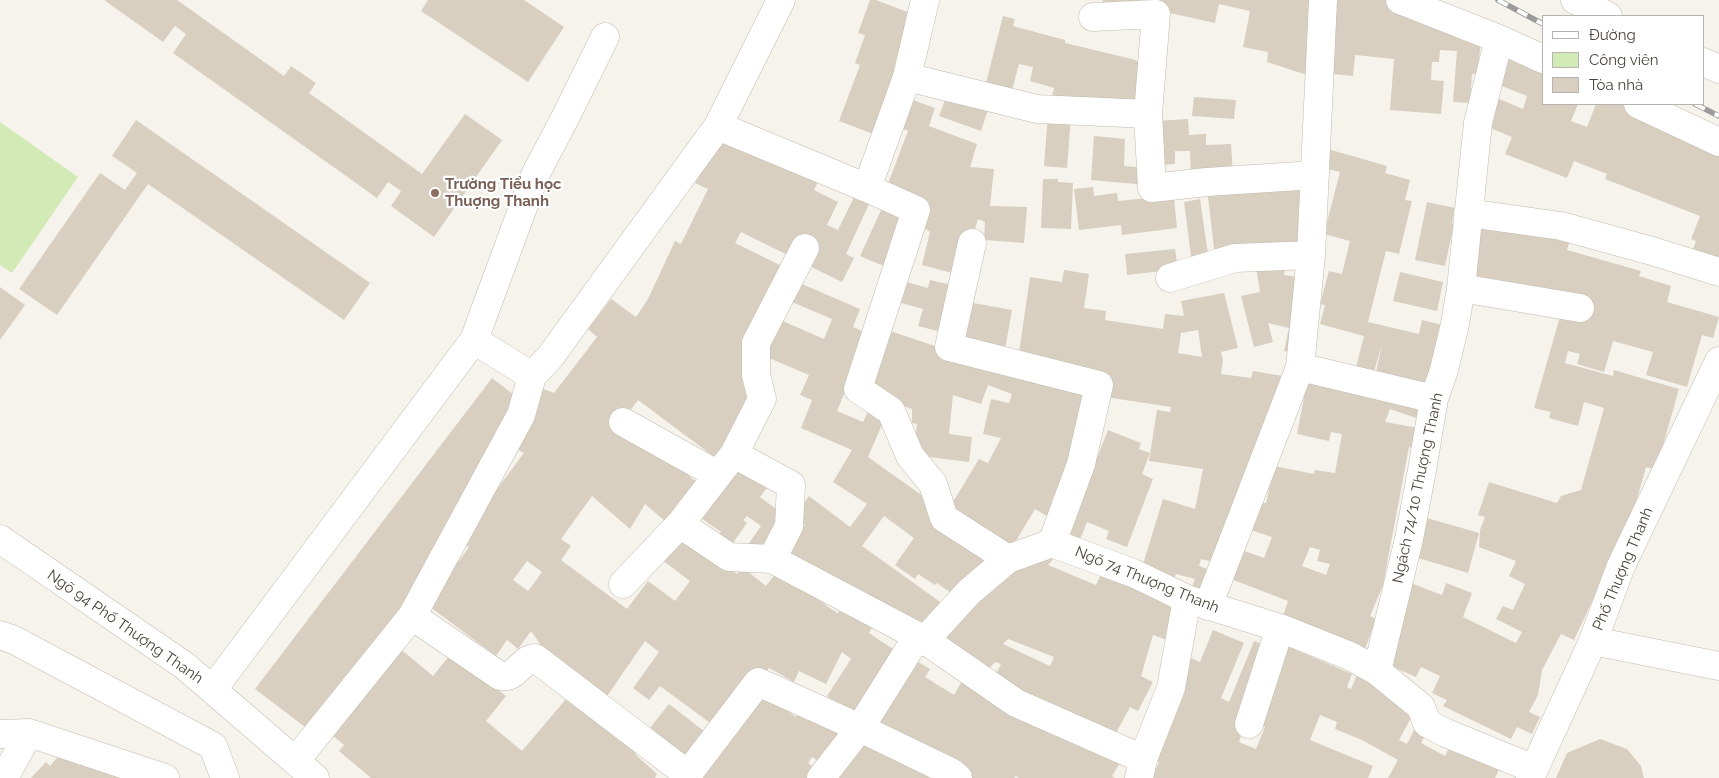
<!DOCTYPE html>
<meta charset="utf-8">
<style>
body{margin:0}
#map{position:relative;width:1719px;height:778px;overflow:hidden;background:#f6f3ec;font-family:Raleway,sans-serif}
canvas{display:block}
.legend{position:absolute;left:1542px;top:15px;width:162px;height:90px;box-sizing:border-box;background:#fff;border:1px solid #b7b4b0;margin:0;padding:6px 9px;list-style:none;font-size:15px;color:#4b4439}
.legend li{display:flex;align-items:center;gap:10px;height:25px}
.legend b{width:25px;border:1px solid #b7b4b0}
</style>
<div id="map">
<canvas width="1719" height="778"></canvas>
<ul class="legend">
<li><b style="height:6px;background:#fff"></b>Đường</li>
<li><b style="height:14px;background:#d2eab5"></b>Công viên</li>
<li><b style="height:14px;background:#d8cfc1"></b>Tòa nhà</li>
</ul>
</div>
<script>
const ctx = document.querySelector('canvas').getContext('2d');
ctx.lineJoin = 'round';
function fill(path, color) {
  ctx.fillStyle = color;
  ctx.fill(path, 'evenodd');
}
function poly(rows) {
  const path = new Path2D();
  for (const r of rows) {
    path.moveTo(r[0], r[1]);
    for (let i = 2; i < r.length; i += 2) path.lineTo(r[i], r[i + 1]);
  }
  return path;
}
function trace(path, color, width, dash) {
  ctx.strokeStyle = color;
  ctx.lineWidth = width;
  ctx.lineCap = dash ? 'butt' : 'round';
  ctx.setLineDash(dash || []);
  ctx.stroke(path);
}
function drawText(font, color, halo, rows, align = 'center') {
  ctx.font = font + ' Raleway,sans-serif';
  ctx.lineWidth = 4.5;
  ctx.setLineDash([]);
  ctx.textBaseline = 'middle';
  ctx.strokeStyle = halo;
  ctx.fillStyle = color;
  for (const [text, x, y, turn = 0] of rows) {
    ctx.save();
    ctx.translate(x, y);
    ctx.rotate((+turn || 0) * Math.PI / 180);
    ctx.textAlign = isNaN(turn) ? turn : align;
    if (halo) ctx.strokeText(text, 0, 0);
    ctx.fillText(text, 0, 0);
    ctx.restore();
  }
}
const green = poly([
 [0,122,78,177,12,273,0,265]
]);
const building = poly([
 [104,0,177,0,284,76,291,66,316,83,309,93,422,174,465,114,502,140,434,237,391,206,401,191,388,182,377,198,173,53,186,34,175,26,163,42],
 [428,0,524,0,564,27,528,82,421,11],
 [870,0,876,0,918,16,876,135,839,121,860,65,855,63,865,35,858,33],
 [1103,0,1140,0,1138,12,1102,4],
 [1158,0,1318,0,1310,76,1267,62,1268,52,1243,47,1250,11,1219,4,1215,23,1156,10],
 [1328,0,1399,0,1481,36,1478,74,1472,74,1470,103,1453,102,1457,51,1440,50,1439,62,1432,62,1431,80,1444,81,1441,114,1390,110,1394,59,1355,55,1353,76,1322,73],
 [1003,16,1015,19,1013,26,1065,40,1065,43,1132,59,1151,66,1145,110,1051,100,1054,88,1030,81,1033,67,1019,64,1012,90,986,83],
 [1506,46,1543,60,1543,104,1578,104,1571,121,1587,127,1596,104,1630,104,1719,145,1719,262,1692,252,1696,241,1691,239,1700,216,1605,179,1607,174,1574,161,1567,178,1505,154,1512,137,1485,126,1497,98,1523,109,1527,96,1492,82],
 [949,89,990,104,981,131,939,116],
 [905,97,935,108,929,126,977,144,970,167,994,169,990,206,1027,207,1024,243,984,240,985,222,978,219,975,229,971,228,964,257,963,276,922,265,930,232,915,222,884,194,908,131,893,125],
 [1194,97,1236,100,1234,119,1192,116],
 [1048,114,1071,116,1067,168,1044,166],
 [1188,119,1189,135,1206,134,1206,145,1231,144,1233,176,1191,178,1190,151,1175,151,1175,164,1158,165,1156,121],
 [136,120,370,283,344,320,148,184,57,315,19,289,100,173,125,190,137,173,112,156],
 [1094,136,1125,139,1124,166,1149,168,1147,185,1091,180],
 [717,137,820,177,814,190,838,202,827,225,838,230,855,195,870,202,846,254,854,258,842,282,741,232,735,243,790,270,758,384,721,462,638,400,620,424,694,471,689,476,705,489,673,528,645,504,630,529,592,496,561,539,571,546,561,560,627,609,648,581,675,601,690,581,662,560,682,533,737,574,742,567,766,586,779,569,831,609,838,613,844,603,875,623,869,633,902,655,860,719,827,696,851,659,842,652,826,684,799,671,794,682,769,668,760,680,717,728,660,686,649,700,633,688,659,652,645,641,601,705,563,677,531,631,518,649,507,640,496,656,422,601,455,558,459,561,469,547,459,540,524,453,517,449,541,388,554,393,597,337,588,329,611,299,636,317,648,299,675,241,681,244,708,189,695,183],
 [527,561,542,572,528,591,513,580],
 [1328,149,1387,166,1385,173,1410,180,1405,200,1412,201,1399,254,1386,251,1368,322,1419,334,1422,320,1442,325,1426,394,1374,382,1382,344,1372,379,1354,375,1364,336,1320,324,1325,305,1320,304,1329,271,1342,274,1350,241,1324,234,1340,172,1324,168],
 [1303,178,1310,248,1215,257,1207,188],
 [1043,179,1058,179,1058,182,1073,183,1071,229,1041,228],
 [1093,187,1094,196,1117,193,1118,201,1158,197,1174,198,1177,228,1122,235,1121,225,1079,230,1074,189],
 [1200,199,1209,261,1192,264,1184,202],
 [1427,202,1455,208,1452,223,1454,224,1445,266,1415,260],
 [882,208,902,217,886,267,860,256],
 [1476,212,1570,241,1567,250,1641,271,1639,276,1671,286,1667,302,1719,317,1713,338,1702,335,1687,387,1646,375,1653,352,1613,341,1604,372,1577,364,1580,354,1568,351,1565,363,1613,376,1614,370,1679,389,1656,470,1646,467,1635,506,1612,552,1606,572,1574,640,1561,634,1542,670,1538,695,1529,712,1540,717,1532,734,1517,727,1511,739,1443,706,1447,700,1432,693,1440,676,1421,667,1416,677,1384,663,1408,582,1442,595,1446,583,1472,593,1463,617,1516,643,1522,632,1496,619,1503,606,1513,610,1525,584,1509,576,1516,561,1479,547,1480,530,1485,517,1478,515,1489,482,1557,503,1561,496,1581,490,1604,408,1584,402,1578,426,1549,418,1551,412,1534,408,1562,309,1590,317,1592,310,1466,280],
 [1175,249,1178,269,1127,275,1125,254],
 [1286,261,1284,275,1299,277,1295,353,1284,351,1289,328,1268,323,1273,342,1254,347,1241,296,1260,292,1256,266],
 [1064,270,1089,274,1084,308,1106,311,1105,320,1163,329,1165,314,1184,316,1181,301,1224,293,1238,348,1221,352,1223,360,1221,374,1251,378,1253,371,1289,377,1225,565,1201,559,1199,566,1218,573,1207,602,1189,596,1195,579,1176,574,1172,584,1140,574,1163,499,1195,509,1203,469,1149,461,1157,410,1170,412,1171,407,1099,396,1018,359,1030,277,1062,282],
 [1198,330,1202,357,1178,353,1181,333],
 [1400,272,1443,282,1437,311,1393,301],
 [896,279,928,288,930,280,961,287,949,334,918,326,923,309,890,300],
 [795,281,860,309,853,327,869,334,837,411,863,422,869,409,886,415,868,457,937,506,996,560,962,601,937,583,935,585,918,574,915,579,895,565,914,538,884,516,862,546,943,604,921,635,783,555,805,525,794,517,809,496,850,527,867,504,833,482,852,450,801,428,812,400,800,395,809,375,762,355,778,319,824,339,832,319,787,300],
 [0,287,25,305,0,340],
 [968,302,1012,310,1004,355,960,346],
 [881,328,947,350,1096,392,1062,480,1051,502,1057,506,1050,518,1035,509,1010,551,947,512,979,459,988,463,1001,438,983,434,991,399,1009,403,1012,394,988,385,981,404,953,395,949,434,972,437,969,462,913,455,917,424,912,423,912,409,870,394],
 [1300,375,1424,402,1419,419,1390,409,1385,422,1418,428,1414,448,1409,447,1383,585,1370,616,1376,619,1364,652,1282,619,1288,601,1231,579,1242,550,1264,558,1272,537,1250,530,1258,503,1266,503,1274,466,1314,474,1315,470,1335,473,1342,434,1331,432,1329,441,1297,434,1304,398,1296,397],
 [1310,547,1320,550,1317,561,1330,564,1326,575,1302,566],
 [492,378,523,402,413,591,309,730,255,689],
 [1108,430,1141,443,1139,449,1150,453,1142,474,1153,479,1127,547,1106,539,1109,531,1087,522,1078,545,1060,538,1091,455,1097,458],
 [738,461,770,484,760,497,787,517,772,553,745,549,761,526,747,516,743,520,747,523,730,547,716,537,721,532,698,516],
 [1427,518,1479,533,1468,573,1415,557],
 [1049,550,1054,558,1048,565,1096,585,1102,572,1176,610,1172,642,1153,635,1141,676,1153,682,1138,711,1130,707,1115,735,993,680,1001,664,995,662,985,673,967,654,944,636,982,589],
 [1008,639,1054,657,1050,666,1003,644],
 [1213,630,1244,643,1221,698,1229,702,1254,641,1268,646,1245,725,1239,742,1256,749,1265,727,1254,723,1282,644,1352,674,1347,687,1351,689,1358,672,1419,703,1399,740,1407,744,1416,726,1427,732,1421,743,1445,756,1453,739,1501,765,1495,778,1388,778,1398,760,1362,740,1335,729,1337,722,1320,715,1310,740,1373,766,1368,778,1152,778,1159,762,1151,759,1182,654,1200,662],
 [398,647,433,676,453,651,506,696,486,721,522,751,572,692,639,749,635,754,657,774,655,778,371,778,339,751,344,745,332,735,383,674,379,671],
 [910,657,930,669,925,677,954,695,966,674,1120,763,1112,776,1115,778,1019,778,1016,776,1014,778,973,778,893,730,868,725],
 [760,690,796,717,806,705,846,735,824,765,812,757,808,763,821,773,817,778,696,778],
 [669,704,709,735,686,764,646,733],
 [862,732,934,778,825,778],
 [1600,739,1627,749,1641,766,1644,778,1556,778,1567,753],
 [63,751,79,766,85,759,99,765,110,775,117,769,127,778,31,778,46,762,50,766]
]);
const minor = poly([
 [1400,0,1499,39,1543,59],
 [1575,0,1608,16],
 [1093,17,1156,14,1148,114,1152,188,1207,182,1315,175],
 [1703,62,1719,69],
 [907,77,1037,109,1148,114],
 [1638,104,1719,142],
 [718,126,867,188,916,210,858,389,891,411,910,456,933,484,944,518,1008,559],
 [867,188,907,77,925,0],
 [1468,213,1561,226,1652,251,1719,272],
 [972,243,949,347,1099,385,1081,464,1052,543],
 [805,248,756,343,756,375,762,399,734,454,680,524,729,557,772,559,925,640,1016,703,1143,759],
 [1170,278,1235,258,1311,255],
 [1461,288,1580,308],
 [474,340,532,376],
 [1300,367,1434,399],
 [623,422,718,475],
 [734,454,791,485,789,526,772,559],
 [0,539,185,666,315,778],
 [623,584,680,524],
 [1208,606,1300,367,1311,255,1323,0],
 [412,616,500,676,508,676,512,674,528,660,535,658,687,774],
 [0,635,14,640,213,746,225,778],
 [1593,641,1719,666],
 [1377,671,1409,539,1422,470,1434,399,1444,370,1455,324,1461,288,1478,123,1499,39],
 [213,689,474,340,535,175,565,118,605,37],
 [1249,724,1280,628],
 [0,734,29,733,165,778],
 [296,760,412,616,521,415,532,376,550,357,718,126,781,0],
 [4,778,29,733],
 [685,778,758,682,860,728,951,772,958,778],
 [821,778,860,728,912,645,925,640,969,592,1008,559,1052,543,1133,573,1187,599,1280,628,1350,656,1377,671,1421,707,1427,723,1446,733,1534,769],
 [1139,778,1143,759,1171,688,1187,599],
 [1530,778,1593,641,1621,566,1719,361]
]);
const rail = poly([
 [1498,0,1543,24],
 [1695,104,1719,116]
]);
const markers = [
 [435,193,5,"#8d6e63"]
];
const educationNames = [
 ["Trường Tiểu học",445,184],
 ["Thuợng Thanh",445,201]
];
const streetNames = [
 ["Ngách 74/10 Thượng Thanh",1418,488,-78],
 ["Phố Thượng Thanh",1623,569,-67],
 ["Ngõ 74 Thượng Thanh",1147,580,22],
 ["Ngõ 94 Phố Thượng Thanh",125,627,35]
];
fill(green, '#d2eab5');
fill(building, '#d8cfc1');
trace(minor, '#c2bbae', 29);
trace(minor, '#fff', 28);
trace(rail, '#9a9a9a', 5.5);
trace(rail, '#fff', 4, [11]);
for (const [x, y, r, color] of markers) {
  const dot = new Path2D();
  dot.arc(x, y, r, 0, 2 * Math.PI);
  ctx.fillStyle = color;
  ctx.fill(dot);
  trace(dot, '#fff', 2);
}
drawText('bold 15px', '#785e54', '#fff', educationNames, 'left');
drawText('15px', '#4b4439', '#fff', streetNames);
</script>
